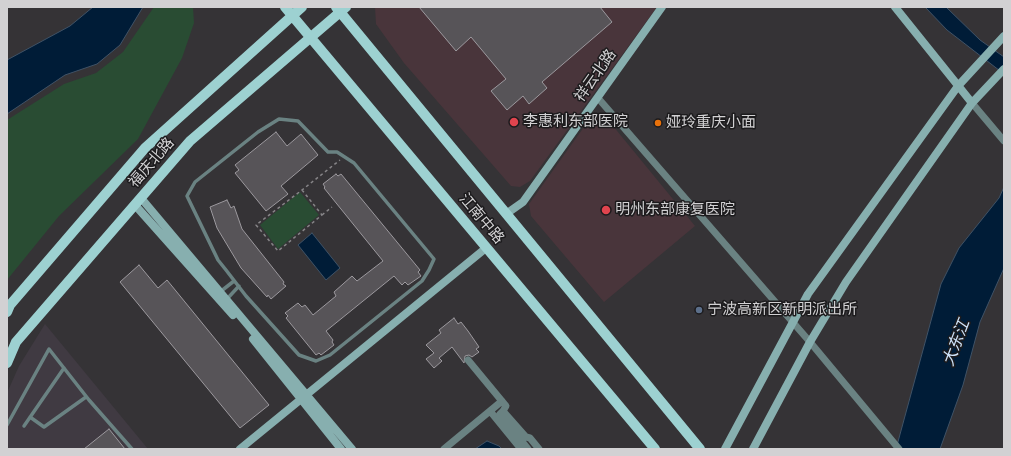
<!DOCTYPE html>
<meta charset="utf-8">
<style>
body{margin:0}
#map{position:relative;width:1011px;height:456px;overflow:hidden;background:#353336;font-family:Signika,sans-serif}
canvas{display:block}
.frame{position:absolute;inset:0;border:8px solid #d2d1d3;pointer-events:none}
</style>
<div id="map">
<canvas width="1011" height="456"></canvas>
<div class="frame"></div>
</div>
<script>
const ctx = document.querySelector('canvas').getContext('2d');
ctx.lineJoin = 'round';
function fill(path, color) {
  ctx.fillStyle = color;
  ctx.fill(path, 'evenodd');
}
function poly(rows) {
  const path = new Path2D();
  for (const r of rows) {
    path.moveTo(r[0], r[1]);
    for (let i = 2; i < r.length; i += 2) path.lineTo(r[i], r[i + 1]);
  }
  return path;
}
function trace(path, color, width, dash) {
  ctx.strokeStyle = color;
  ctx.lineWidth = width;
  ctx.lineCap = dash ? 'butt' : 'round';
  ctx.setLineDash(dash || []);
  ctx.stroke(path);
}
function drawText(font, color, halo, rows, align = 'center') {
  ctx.font = font + ' Signika,"Noto Sans SC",sans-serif';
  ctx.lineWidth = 3;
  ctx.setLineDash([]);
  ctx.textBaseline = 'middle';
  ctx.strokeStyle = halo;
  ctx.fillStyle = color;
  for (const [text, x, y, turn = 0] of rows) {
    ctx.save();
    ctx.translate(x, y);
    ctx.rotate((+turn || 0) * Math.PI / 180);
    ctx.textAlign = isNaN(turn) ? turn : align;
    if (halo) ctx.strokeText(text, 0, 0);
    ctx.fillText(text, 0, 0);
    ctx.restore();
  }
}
const built = poly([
 [45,324,148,449,7,449,7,393,19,366]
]);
const medical = poly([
 [375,7,657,7,530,181,520,187,511,186,404,63,376,24],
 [597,115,604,115,695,226,604,302,531,216,529,204,589,120]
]);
const green = poly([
 [154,7,193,7,194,23,182,58,138,139,59,216,7,280,7,120,64,84,96,73,123,52],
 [300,192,319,215,278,249,260,225]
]);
const water = poly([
 [93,7,143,7,120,45,97,64,65,75,7,114,7,60,70,26,93,7],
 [925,7,946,7,980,40,1004,57,1004,74,947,30,925,7],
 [1004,187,1004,268,980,322,963,385,940,449,896,449,941,284,959,248,999,198,1004,187],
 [312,233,340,268,326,280,298,245,312,233],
 [487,441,499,446,502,449,475,449,487,441]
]);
const building = poly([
 [419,7,600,7,612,22,542,82,547,88,529,104,523,96,507,110,491,91,506,79,471,37,456,51,419,7],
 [276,132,287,146,301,134,318,155,281,186,288,194,266,211,235,173,239,170,235,165,276,132],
 [336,174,338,176,341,174,420,270,418,272,421,276,408,285,405,282,402,285,394,276,326,331,333,340,332,342,334,345,321,355,319,353,316,355,286,318,288,316,285,313,298,303,302,307,305,305,313,315,336,296,334,292,352,276,357,281,383,261,324,188,325,187,323,184,336,174],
 [227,200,231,208,234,206,242,229,284,282,283,284,286,286,271,299,268,295,267,297,241,268,217,228,210,207,227,200],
 [139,265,158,288,167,280,269,405,240,428,120,282,139,265],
 [454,318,458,324,461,322,468,331,479,347,476,349,479,352,472,357,469,355,465,356,464,363,452,347,439,358,442,361,434,368,426,359,434,353,426,345,441,333,439,330,454,318],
 [109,429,125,449,84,449,109,429]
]);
const path = poly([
 [302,190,322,215,278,251,256,225,302,190,340,160],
 [322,215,332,207]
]);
const lane = poly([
 [279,119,298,121,328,152,337,152,354,163,434,259,429,270,422,281,330,355,316,361,299,355,246,296,226,270,218,260,187,196,195,182,258,132,279,119],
 [220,292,234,281],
 [226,300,239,286],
 [30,417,44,427,86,397],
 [7,425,49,349,89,400,132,449],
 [24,426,64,368]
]);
const street = poly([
 [598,98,810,342,899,449],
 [972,103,1004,141],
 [468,360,506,406,503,411,526,437,530,438,539,449],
 [490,411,521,449],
 [503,411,500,414,528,449],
 [444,449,502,401]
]);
const secondary = poly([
 [895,7,972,103],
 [141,198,352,449],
 [135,205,233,315],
 [506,214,523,202,662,7],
 [253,339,341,449],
 [240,449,486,248],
 [725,449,808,294,958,86,1004,36],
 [753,449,810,342,846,282,972,103,1004,69]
]);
const primary = poly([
 [285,7,655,449],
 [336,7,700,449],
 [7,312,10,305,145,148,302,7],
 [7,363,16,342,190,141,346,7]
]);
const markers = [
 [514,122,5,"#e0444e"],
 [658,123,4,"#e8710a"],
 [606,210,5,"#e0444e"],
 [699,310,4,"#5c6f8a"]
];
const streetNames = [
 ["祥云北路",596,76,-55],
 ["福庆北路",152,163,-49],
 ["江南中路",481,219,50]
];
const poiNames = [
 ["李惠利东部医院",523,122],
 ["娅玲重庆小面",666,123],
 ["明州东部康复医院",615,210],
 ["宁波高新区新明派出所",707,310]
];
const waterNames = [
 ["大东江",957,343,-69]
];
fill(built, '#403a42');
fill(medical, '#49353b');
fill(green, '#294c33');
fill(water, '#001c37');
trace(water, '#3f5266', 1);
fill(building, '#575458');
trace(building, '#9c999e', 1);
trace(path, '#878588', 1.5, [3, 3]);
trace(lane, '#6a8282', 3.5);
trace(street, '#6a8282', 7);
trace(secondary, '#87afaf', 8);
trace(primary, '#9dd1d1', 10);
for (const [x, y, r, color] of markers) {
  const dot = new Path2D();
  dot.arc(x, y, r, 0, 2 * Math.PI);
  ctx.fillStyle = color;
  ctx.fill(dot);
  trace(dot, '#1c1b1d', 1.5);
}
drawText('15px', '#d2d1d3', '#1c1b1d', streetNames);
drawText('15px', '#d2d1d3', '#1c1b1d', poiNames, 'left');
drawText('italic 16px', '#d0e4fa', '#1c1b1d', waterNames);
</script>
